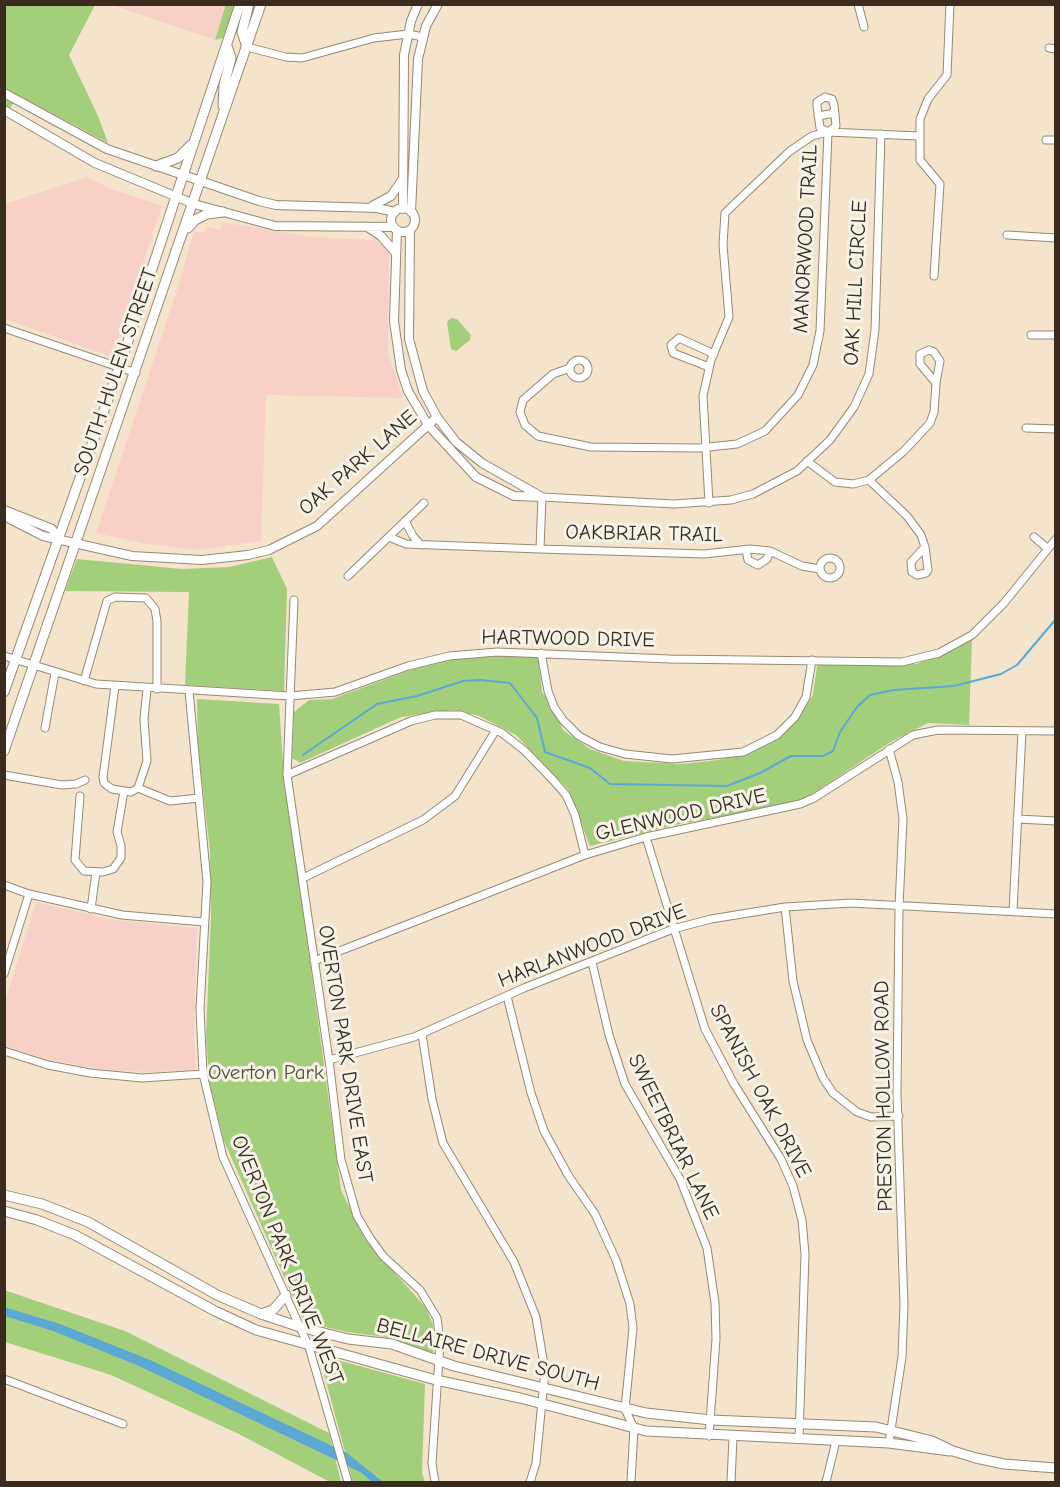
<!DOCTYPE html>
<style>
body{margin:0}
#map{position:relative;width:1060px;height:1487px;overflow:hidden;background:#f5e4cc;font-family:"Comic Neue",sans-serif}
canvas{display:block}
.frame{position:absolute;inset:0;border:6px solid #3b2a1e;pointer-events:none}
</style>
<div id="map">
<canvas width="1060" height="1487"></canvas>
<div class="frame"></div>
</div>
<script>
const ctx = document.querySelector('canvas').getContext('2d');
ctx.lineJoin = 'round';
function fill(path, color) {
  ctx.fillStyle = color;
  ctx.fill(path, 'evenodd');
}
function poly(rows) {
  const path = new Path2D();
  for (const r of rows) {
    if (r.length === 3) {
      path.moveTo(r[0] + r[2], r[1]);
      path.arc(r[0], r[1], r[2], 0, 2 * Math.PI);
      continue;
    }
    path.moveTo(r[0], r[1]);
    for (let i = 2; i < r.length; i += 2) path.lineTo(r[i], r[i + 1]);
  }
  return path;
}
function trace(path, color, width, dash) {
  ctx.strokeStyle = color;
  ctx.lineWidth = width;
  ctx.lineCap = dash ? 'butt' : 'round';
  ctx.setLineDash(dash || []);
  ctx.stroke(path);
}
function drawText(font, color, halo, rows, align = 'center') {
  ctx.font = font + ' "Comic Neue",sans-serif';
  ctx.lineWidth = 6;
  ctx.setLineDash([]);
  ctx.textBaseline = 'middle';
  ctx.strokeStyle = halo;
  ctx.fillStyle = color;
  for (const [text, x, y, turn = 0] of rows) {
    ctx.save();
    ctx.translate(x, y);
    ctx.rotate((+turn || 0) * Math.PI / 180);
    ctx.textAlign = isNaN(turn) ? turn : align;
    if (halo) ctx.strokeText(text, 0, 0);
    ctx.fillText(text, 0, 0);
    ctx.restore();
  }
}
const built = poly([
 [109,4,226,5,215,40],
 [87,177,109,188,162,206,112,357,5,319,5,204],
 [222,222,311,237,389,241,388,353,403,398,266,395,261,541,197,550,146,544,96,533,178,287,194,231,204,233,206,227,220,230],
 [36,902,109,919,197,928,194,1028,196,1069,151,1072,104,1070,50,1060,5,1046,5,1002]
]);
const green = poly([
 [226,4,235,5,223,38,215,40],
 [5,5,95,5,69,55,98,116,108,143,18,95,5,117],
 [451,318,457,319,471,335,470,340,456,351,451,349,450,343,447,322],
 [272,557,287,589,284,691,185,685,189,592,65,591,77,559,181,569,229,567],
 [972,640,969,725,928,723,889,743,799,803,680,824,590,846,568,789,516,735,479,716,454,710,401,717,300,763,292,758,294,712,309,700,332,699,419,667,447,660,508,655,539,658,542,692,554,707,563,730,590,749,624,761,682,764,718,760,747,753,772,742,795,723,813,695,817,666,822,663,917,664],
 [197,699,279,704,283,763,341,1190,365,1239,426,1308,433,1325,435,1348,433,1352,427,1353,385,1337,347,1332,304,1322,224,1141,209,1080,206,1036,211,917,210,851,198,746],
 [4,1290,125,1331,329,1433,341,1482,330,1482,239,1434,111,1375,5,1342],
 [319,1355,425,1384,422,1473,425,1482,353,1482]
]);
const water = poly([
 [4,1307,60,1324,150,1360,347,1453,383,1482,372,1482,362,1473,328,1456,139,1366,53,1331,5,1316]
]);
const stream = poly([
 [303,755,377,704,417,696,463,681,480,680,510,683,537,718,545,752,590,768,610,784,727,786,760,773,791,756,823,756,833,751,840,732,857,707,870,695,894,690,954,686,1001,674,1017,665,1056,619]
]);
const minor = poly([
 [858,4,864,27],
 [247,47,286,57,302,58,374,38,408,34,423,37],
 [1049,48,1056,49],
 [825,97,832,99,834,105,836,126,828,132,820,128,817,106,817,102,825,97],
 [818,116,835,113],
 [1046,140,1056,140],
 [1007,235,1056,238],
 [934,276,940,184,920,160,920,119,928,99,947,75,950,4],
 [4,328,136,373],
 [1031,335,1056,335],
 [929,350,934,352,940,361,936,383,920,364,920,354,929,350],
 [579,369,9],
 [709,367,673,353,671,345,679,338,714,354],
 [570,368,553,374,523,400,520,412,525,425,538,436,591,447,700,448,737,444,765,431,798,395,813,365,820,331,828,132],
 [1026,428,1056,429],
 [807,461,835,482,853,484,869,480,904,451,930,423,934,412,936,383],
 [869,480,907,516,921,535,925,547],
 [709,503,703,396,711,360,729,317,723,245,725,213,790,151,812,136,828,132,919,136],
 [405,521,413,536,421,545],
 [389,537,406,544,540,549,704,554,750,549,770,551,802,566,820,569],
 [1034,537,1047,548],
 [925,547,928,570,926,573,917,575,912,572,911,562,925,547],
 [540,549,542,497,674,504,731,500,753,494,797,471,830,440,854,407,869,374,875,330,881,134],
 [746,550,748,560,758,565,767,559,770,551],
 [830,568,10],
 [348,576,424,503],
 [294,600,287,775,329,1060,341,1160,357,1216,370,1238,383,1256,420,1290,437,1318,440,1343,432,1463,435,1482],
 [541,653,548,691,554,707,563,720,579,736,600,747,625,754,672,759,743,752,777,735,795,717,806,697,812,660],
 [4,656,96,684,290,696,335,692,408,666,449,656,497,652,670,659,902,662,939,653,972,635,1004,603,1056,539],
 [84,681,107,601,115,597,146,598,155,609,157,621,157,689],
 [115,686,103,777,104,783,112,789,131,792,138,788,147,761,144,719,147,689],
 [189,691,207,882,200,1009,203,1074,223,1157,309,1347,348,1482],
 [45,728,55,673],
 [889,749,898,782,903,819,899,907,897,1094,904,1305,902,1357,889,1443],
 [4,775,62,785,76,784,85,780],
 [287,775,411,721,435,715,461,715,502,733,525,751,554,781,566,795,575,815,585,855],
 [138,788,170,801,199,798],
 [80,796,75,860,84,871,103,872,113,869,121,858,121,846,117,832,124,791],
 [1017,819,1056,821],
 [646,837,705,1029,734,1084,781,1159,793,1186,802,1220,805,1254,799,1439],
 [303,878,423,820,455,796,496,730],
 [4,885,29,894,122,915,204,922],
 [785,907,793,981,807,1040,823,1078,833,1093,857,1112,871,1117,899,1116],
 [91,909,96,872],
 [1013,911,1022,731],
 [314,961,585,855,646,837,800,804,814,798,913,735,938,730,1056,731],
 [592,962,609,1035,625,1084,680,1179,707,1248,715,1303,716,1339,709,1436],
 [4,974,29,894],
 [507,996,531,1093,544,1131,568,1175,595,1214,616,1260,630,1304,633,1328,625,1409,634,1428,631,1482],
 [422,1034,432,1099,443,1143,514,1262,536,1317,545,1371,536,1463,530,1482],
 [4,1051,48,1065,90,1073,142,1078,203,1074],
 [329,1060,414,1037,524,988,673,929,711,919,785,907,851,903,1056,914],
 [4,1379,123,1424],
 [731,1482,733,1437],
 [826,1482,836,1441]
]);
const tertiary = poly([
 [4,93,107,149,259,201,276,205,377,208,395,212],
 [4,110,95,163,194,204,275,226,394,227],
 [372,206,391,196,402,180],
 [403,220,12],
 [403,209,404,55,411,21,418,4],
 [411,212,418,59,426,26,438,4],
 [369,228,381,236,395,252],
 [397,230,394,321,401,370,408,391,428,425,476,477,514,496,542,497],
 [410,230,409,339,423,391,437,417,456,442,482,463,542,497],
 [4,510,52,529,57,537],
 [4,516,43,536,132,556,202,560,248,555,269,550,317,526,437,417]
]);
const secondary = poly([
 [247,47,242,32,249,4],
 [223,106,224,85,231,58,227,46],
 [156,166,178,158,191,145],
 [188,228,195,220,207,214,223,212],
 [4,692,119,368,240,4],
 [4,751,261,4],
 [4,1195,42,1204,88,1222,217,1295,261,1314,300,1327,348,1339,392,1344,454,1366,646,1413,711,1420,876,1427,932,1441,953,1451,976,1458,1004,1464,1056,1468],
 [4,1211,37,1220,75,1235,215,1311,256,1330,436,1380,520,1398,646,1431,889,1443,950,1451],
 [261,1314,273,1310,286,1295]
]);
const streetNames = [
 ["MANORWOOD TRAIL",806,239,-87],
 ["OAK HILL CIRCLE",856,283,-87],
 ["SOUTH HULEN STREET",116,372,-71],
 ["OAK PARK LANE",358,463,-41],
 ["OAKBRIAR TRAIL",644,534,1],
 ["HARTWOOD DRIVE",568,639,1],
 ["GLENWOOD DRIVE",681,815,-13],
 ["HARLANWOOD DRIVE",592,946,-21],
 ["OVERTON PARK DRIVE EAST",345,1054,81],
 ["SPANISH OAK DRIVE",760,1091,62],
 ["PRESTON HOLLOW ROAD",884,1096,-91],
 ["SWEETBRIAR LANE",673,1137,64],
 ["OVERTON PARK DRIVE WEST",287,1260,68],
 ["BELLAIRE DRIVE SOUTH",488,1355,15]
];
const parkNames = [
 ["Overton Park",266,1073]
];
fill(built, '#f7d1c7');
fill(green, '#a3ce7a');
fill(water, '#5ba8d4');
trace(stream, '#5ba8d4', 2);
trace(minor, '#988775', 9);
trace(tertiary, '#988775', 10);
trace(secondary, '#988775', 11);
trace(minor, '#fff', 7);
trace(tertiary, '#fff', 8);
trace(secondary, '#fff', 9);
drawText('21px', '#3b2a1e', '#f7f3e8', streetNames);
drawText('21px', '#555335', '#f7f3e8', parkNames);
</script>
